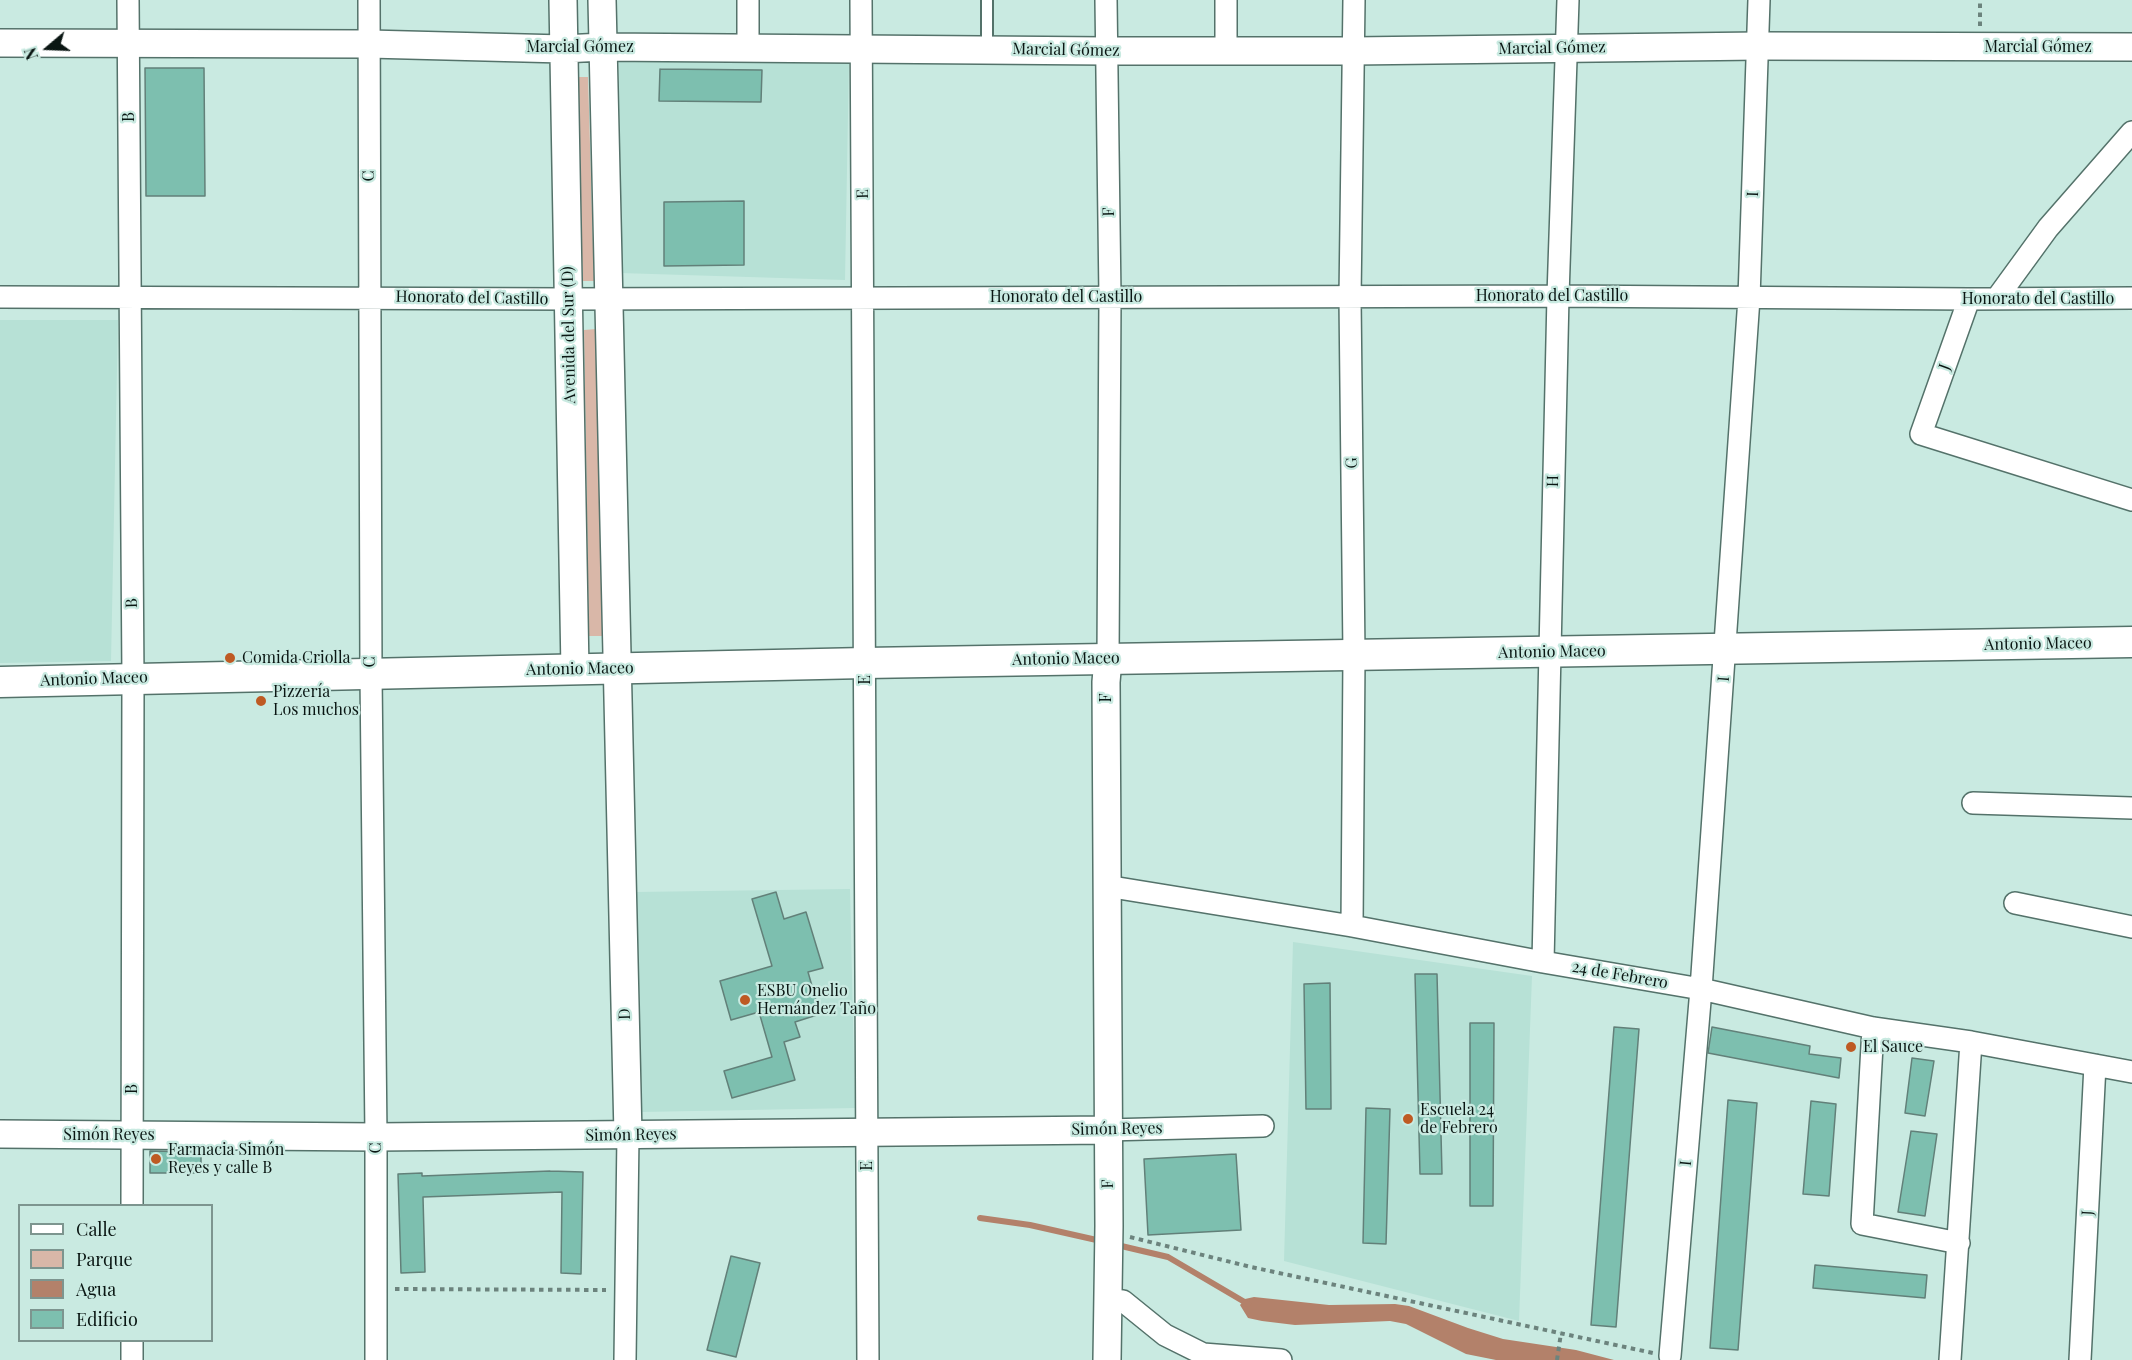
<!DOCTYPE html>
<meta charset="utf-8">
<style>
body{margin:0}
#map{position:relative;width:2132px;height:1360px;overflow:hidden;background:#c9eae1;font-family:"Playfair Display",serif}
canvas{display:block}
.legend{position:absolute;left:18px;top:1204px;width:195px;height:138px;box-sizing:border-box;background:#c9eae1;border:2px solid #7d958f;margin:0;padding:8px 10px;list-style:none;font-size:18px;color:#0a1613}
.legend li{display:flex;align-items:center;gap:12px;height:30px}
.legend b{width:30px;border:2px solid #7d958f}
.north{position:absolute;left:18px;top:18px;width:60px;height:60px;-webkit-text-stroke:4px #c9eae1;paint-order:stroke;rotate:251deg;font-size:16px;font-weight:700;line-height:24px;text-align:center;color:#0a1613}
.north::after{content:'';display:block;margin:auto;width:21px;height:27px;background:#0a1613;clip-path:polygon(50% 0,100% 100%,50% 72%,0 100%)}
</style>
<div id="map">
<canvas width="2132" height="1360"></canvas>
<ul class="legend">
<li><b style="height:8px;background:#fff"></b>Calle</li>
<li><b style="height:16px;background:#d9b7a8"></b>Parque</li>
<li><b style="height:16px;background:#b3816a"></b>Agua</li>
<li><b style="height:16px;background:#7dbfaf"></b>Edificio</li>
</ul>
<div class="north">N</div>
</div>
<script>
const ctx = document.querySelector('canvas').getContext('2d');
ctx.lineJoin = 'round';
function fill(path, color) {
  ctx.fillStyle = color;
  ctx.fill(path, 'evenodd');
}
function poly(rows) {
  const path = new Path2D();
  for (const r of rows) {
    path.moveTo(r[0], r[1]);
    for (let i = 2; i < r.length; i += 2) path.lineTo(r[i], r[i + 1]);
  }
  return path;
}
function trace(path, color, width, dash) {
  ctx.strokeStyle = color;
  ctx.lineWidth = width;
  ctx.lineCap = dash ? 'butt' : 'round';
  ctx.setLineDash(dash || []);
  ctx.stroke(path);
}
function drawText(font, color, halo, rows, align = 'center') {
  ctx.font = font + ' "Playfair Display",serif';
  ctx.lineWidth = 4.5;
  ctx.setLineDash([]);
  ctx.textBaseline = 'middle';
  ctx.strokeStyle = halo;
  ctx.fillStyle = color;
  for (const [text, x, y, turn = 0] of rows) {
    ctx.save();
    ctx.translate(x, y);
    ctx.rotate((+turn || 0) * Math.PI / 180);
    ctx.textAlign = isNaN(turn) ? turn : align;
    if (halo) ctx.strokeText(text, 0, 0);
    ctx.fillText(text, 0, 0);
    ctx.restore();
  }
}
const built = poly([
 [849,60,845,280,620,273,619,62],
 [0,320,118,320,111,661,0,663],
 [850,889,855,1108,641,1112,636,892],
 [1293,942,1532,976,1519,1321,1284,1261]
]);
const green = poly([
 [574,77,588,77,594,281,583,281],
 [596,329,603,636,589,636,584,330]
]);
const water = poly([
 [1254,1297,1329,1305,1395,1304,1409,1306,1468,1328,1503,1339,1576,1350,1614,1360,1496,1360,1466,1354,1406,1324,1390,1321,1295,1325,1262,1321,1248,1318,1240,1305,1245,1299]
]);
const stream = poly([
 [980,1218,1030,1225,1101,1241],
 [1117,1245,1168,1257,1248,1304]
]);
const building = poly([
 [145,68,204,68,205,196,146,196,145,68],
 [660,69,762,70,761,102,659,101,660,69],
 [744,201,744,265,664,266,664,202,744,201],
 [776,892,784,919,806,912,823,968,808,972,820,1014,795,1022,800,1037,784,1042,795,1080,732,1098,724,1071,772,1057,759,1012,731,1020,720,981,772,966,752,899,776,892],
 [1415,974,1437,974,1442,1174,1420,1174,1415,974],
 [1330,983,1331,1109,1306,1109,1304,984,1330,983],
 [1470,1023,1494,1023,1493,1206,1470,1206,1470,1023],
 [1614,1027,1639,1029,1616,1327,1591,1325,1614,1027],
 [1712,1027,1810,1046,1809,1054,1841,1058,1839,1078,1708,1053,1712,1027],
 [1912,1058,1934,1061,1925,1116,1905,1113,1912,1058],
 [1728,1100,1757,1103,1738,1350,1710,1348,1728,1100],
 [1811,1101,1836,1104,1829,1196,1803,1194,1811,1101],
 [1366,1108,1390,1109,1386,1244,1363,1243,1366,1108],
 [1911,1131,1937,1134,1925,1216,1898,1212,1911,1131],
 [150,1151,201,1152,201,1173,150,1173,150,1151],
 [1236,1154,1241,1230,1148,1235,1144,1159,1236,1154],
 [550,1171,583,1172,581,1274,561,1273,562,1192,423,1197,425,1272,401,1273,398,1174,422,1173,422,1176,550,1171],
 [731,1256,760,1263,736,1357,707,1350,731,1256],
 [1815,1265,1927,1275,1925,1298,1813,1288,1815,1265]
]);
const path = poly([
 [1980,26,1980,0],
 [1130,1237,1251,1267,1653,1353],
 [395,1289,606,1290],
 [1557,1360,1561,1333]
]);
const service = poly([
 [987,49,987,0]
]);
const minor = poly([
 [128,0,133,678,132,1206],
 [369,0,371,675,376,1137,376,1360],
 [861,0,868,1360],
 [1106,0,1110,297,1108,659],
 [1226,0,1226,50],
 [748,48,748,0],
 [0,297,569,299,1558,296,1969,299,2132,298],
 [1997,298,2048,228,2132,132],
 [1969,299,1921,434,2132,500],
 [1973,803,2132,808],
 [1106,886,1352,926,1543,962,1701,989,1873,1028,1971,1042,2132,1072],
 [2015,903,2132,927],
 [1352,926,1354,655,1350,298,1354,0],
 [1543,962,1558,296,1568,0],
 [1873,1028,1862,1224,1959,1243],
 [1107,1130,1263,1126],
 [1107,1300,1123,1301,1165,1335,1203,1354,1281,1360],
 [132,1340,132,1360],
 [1670,1356,1701,989,1749,298,1759,0],
 [625,1360,628,1135],
 [1950,1360,1971,1042],
 [2080,1360,2095,1065]
]);
const tertiary = poly([
 [563,0,575,670],
 [602,0,628,1135],
 [0,43,369,44,563,49,603,47,1107,51,1353,51,1759,46,2132,47],
 [0,1134,376,1137,1107,1130],
 [1107,1360,1109,1226,1106,682,1108,659]
]);
const secondary = poly([
 [0,682,865,663,2132,642]
]);
const markers = [
 [230,658,6,"#be5a23"],
 [261,701,6,"#be5a23"],
 [745,1000,6,"#be5a23"],
 [1851,1047,6,"#be5a23"],
 [1408,1119,6,"#be5a23"],
 [156,1159,6,"#be5a23"]
];
const streetNames = [
 ["Marcial Gómez",580,47],
 ["Marcial Gómez",2038,47],
 ["Marcial Gómez",1552,48,-1],
 ["Marcial Gómez",1066,50,1],
 ["B",129,117,-90],
 ["C",369,176,-90],
 ["E",863,194,-91],
 ["I",1753,194,-88],
 ["F",1109,212,-91],
 ["Honorato del Castillo",1552,296],
 ["Honorato del Castillo",1066,297],
 ["Honorato del Castillo",472,298,1],
 ["Honorato del Castillo",2038,299],
 ["Avenida del Sur (D)",569,335,-91],
 ["J",1945,367,-70],
 ["G",1352,463,-91],
 ["H",1553,481,-89],
 ["B",132,603,-91],
 ["Antonio Maceo",2038,644,-1],
 ["Antonio Maceo",1552,652,-1],
 ["Antonio Maceo",1066,659,-1],
 ["C",370,662,-90],
 ["Antonio Maceo",580,669,-1],
 ["Antonio Maceo",94,679,-2],
 ["I",1724,679,-86],
 ["E",865,680,-90],
 ["F",1106,698,-90],
 ["24 de Febrero",1620,975,10],
 ["D",625,1014,-91],
 ["B",132,1089,-90],
 ["Simón Reyes",1117,1129,-1],
 ["Simón Reyes",109,1135],
 ["Simón Reyes",631,1135,-1],
 ["C",376,1148,-90],
 ["I",1686,1163,-85],
 ["E",867,1166,-90],
 ["F",1108,1184,-91],
 ["J",2088,1213,-87]
];
const poiNames = [
 ["Comida Criolla",242,658],
 ["Pizzería",273,692],
 ["Los muchos",273,710],
 ["ESBU Onelio",757,991],
 ["Hernández Taño",757,1009],
 ["El Sauce",1863,1047],
 ["Escuela 24",1420,1110],
 ["de Febrero",1420,1128],
 ["Farmacia Simón",168,1150],
 ["Reyes y calle B",168,1168]
];
fill(built, '#b7e1d6');
fill(green, '#d9b7a8');
fill(water, '#b3816a');
trace(stream, '#b3816a', 6);
fill(building, '#7dbfaf');
trace(building, '#628079', 1.5);
trace(service, '#54726a', 14);
trace(minor, '#54726a', 24);
trace(tertiary, '#54726a', 30);
trace(secondary, '#54726a', 33);
trace(path, '#6c837d', 4, [4.5, 4.5]);
trace(service, '#fff', 10);
trace(minor, '#fff', 21);
trace(tertiary, '#fff', 27);
trace(secondary, '#fff', 30);
for (const [x, y, r, color] of markers) {
  const dot = new Path2D();
  dot.arc(x, y, r, 0, 2 * Math.PI);
  ctx.fillStyle = color;
  ctx.fill(dot);
  trace(dot, '#c9eae1', 2);
}
drawText('16px', '#0a1613', '#c9eae1', streetNames);
drawText('16px', '#0a1613', '#c9eae1', poiNames, 'left');
</script>
